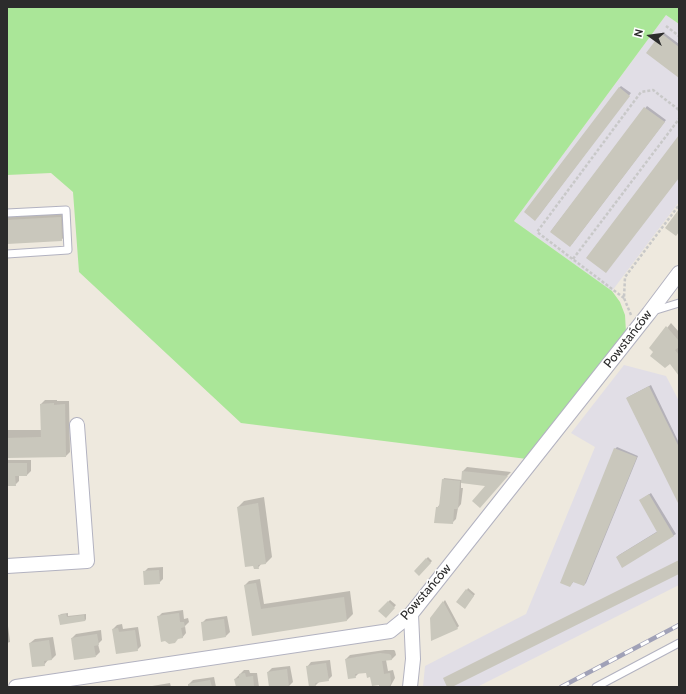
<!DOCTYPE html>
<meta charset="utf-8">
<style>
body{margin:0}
#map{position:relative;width:686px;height:694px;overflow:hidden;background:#eee9de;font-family:Cabin,sans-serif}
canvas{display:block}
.frame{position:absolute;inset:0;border:8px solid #2c2c2c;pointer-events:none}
.north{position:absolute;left:630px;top:16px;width:40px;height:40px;-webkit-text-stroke:3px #fff;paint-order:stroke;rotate:284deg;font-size:11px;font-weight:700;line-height:16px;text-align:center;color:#2c2c2c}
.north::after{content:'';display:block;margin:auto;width:14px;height:18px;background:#2c2c2c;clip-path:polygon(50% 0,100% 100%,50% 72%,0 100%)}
</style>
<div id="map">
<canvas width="686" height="694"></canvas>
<div class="frame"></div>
<div class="north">N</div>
</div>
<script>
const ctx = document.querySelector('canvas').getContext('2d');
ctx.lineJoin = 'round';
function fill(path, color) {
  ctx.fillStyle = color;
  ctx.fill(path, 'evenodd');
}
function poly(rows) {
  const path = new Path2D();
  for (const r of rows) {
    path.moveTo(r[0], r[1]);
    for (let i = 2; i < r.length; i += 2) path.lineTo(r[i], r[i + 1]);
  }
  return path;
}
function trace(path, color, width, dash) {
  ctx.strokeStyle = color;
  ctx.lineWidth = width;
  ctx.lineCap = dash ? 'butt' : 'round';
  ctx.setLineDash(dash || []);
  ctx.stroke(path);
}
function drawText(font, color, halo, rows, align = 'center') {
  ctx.font = font + ' Cabin,sans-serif';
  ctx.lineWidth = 3;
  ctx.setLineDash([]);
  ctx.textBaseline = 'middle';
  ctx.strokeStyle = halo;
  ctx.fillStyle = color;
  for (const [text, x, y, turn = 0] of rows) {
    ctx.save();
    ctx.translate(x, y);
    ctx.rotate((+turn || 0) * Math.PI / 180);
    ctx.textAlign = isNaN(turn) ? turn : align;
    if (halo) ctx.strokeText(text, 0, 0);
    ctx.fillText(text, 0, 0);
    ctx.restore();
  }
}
const industrial = poly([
 [666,15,679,24,679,202,612,291,514,221],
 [624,365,666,376,679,401,679,585,477,687,423,687,425,666,526,614,595,447,571,433]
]);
const green = poly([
 [7,7,679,7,679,24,666,15,514,221,612,291,620,302,625,315,626,332,527,459,241,423,79,272,73,192,51,173,7,175]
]);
const shadow = poly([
 [663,32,679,44,679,77,661,34],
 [621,86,631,93,537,218,619,88],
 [647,106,666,120,572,244,551,231],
 [69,210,70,232,61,240,7,243,7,212],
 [671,323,679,332,679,375,670,362,651,348],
 [651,385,679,443,679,502,627,398,628,397],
 [45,400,57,400,57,401,69,401,70,452,66,456,7,457,7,430,42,430,41,404],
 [617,447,638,456,586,583,584,585,574,581,570,586,615,449],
 [7,460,31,460,31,471,27,475,19,475,19,481,15,485,7,485],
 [467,467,511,472,501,482,461,482,461,488,463,488,461,504,458,508,456,519,452,523,437,508,440,504,443,480,444,478,462,480,463,471],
 [651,493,676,534,623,566,617,557,619,555,658,531,642,499],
 [264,497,272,557,266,563,262,563,258,568,238,507,244,501],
 [428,557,432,561,419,575,415,571],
 [163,567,163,579,159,583,144,572,148,568],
 [260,579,264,604,350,591,353,614,347,620,253,634,245,585,249,581],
 [468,588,475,594,466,606,467,590],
 [390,600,396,605,386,617,380,611],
 [445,600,459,626,457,628,431,618],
 [183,610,184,619,188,618,189,622,185,626,186,633,182,638,158,617,162,613],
 [68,613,68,616,86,614,86,619,85,621,59,616,61,614],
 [227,616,230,632,226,636,204,639,202,623,206,619],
 [7,618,10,642,7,643],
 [122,624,123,629,138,627,141,646,137,650,113,629,117,625],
 [101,630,102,640,98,644,100,652,96,656,72,638,76,634],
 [53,637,56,655,52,659,48,660,44,665,30,643,35,639],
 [385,650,394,650,395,651,396,655,392,659,386,660,388,671,393,670,395,678,390,687,380,687,380,684,371,676,367,672,359,673,355,677,346,659,350,655],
 [330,660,332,676,328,680,319,682,315,686,307,667,311,662],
 [290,666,293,682,289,686,270,687,268,672,272,668],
 [244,670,249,670,250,673,257,673,259,687,237,687,235,679],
 [214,677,216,687,189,687,189,684,193,680],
 [170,683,171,687,151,687,152,686]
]);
const building = poly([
 [661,33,679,47,679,78,646,53],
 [619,87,630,96,535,221,524,212],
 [644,107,665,122,570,247,550,232],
 [679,135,679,178,606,273,586,258],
 [679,209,679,232,676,236,665,228],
 [61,217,62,241,7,244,7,220],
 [666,326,679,341,679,347,675,350,679,355,679,376,670,364,665,368,650,356,653,352,649,348],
 [649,386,679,447,679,505,626,398],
 [54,403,54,405,65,404,66,457,7,458,7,438,41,437,40,404],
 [614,448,637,457,584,586,573,582,570,587,560,583],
 [7,463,27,463,27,476,15,476,16,486,7,486],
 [462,471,508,476,480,508,472,501,485,486,461,483],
 [442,479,460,481,458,509,454,509,453,524,434,523,436,507,439,507],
 [649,494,674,536,622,568,616,557,657,532,639,500],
 [258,503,266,564,258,565,259,569,254,569,253,566,245,567,237,507],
 [426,558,431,563,419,576,414,571],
 [679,560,679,574,452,687,447,687,443,678],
 [159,570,160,584,144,585,143,571],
 [256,583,261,609,344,597,347,621,252,636,244,585],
 [466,589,474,596,465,609,456,602],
 [388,601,395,608,386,618,378,611],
 [443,601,458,629,431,641,430,618],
 [179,613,180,622,184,622,185,627,181,628,183,638,178,639,175,643,169,644,165,641,161,642,157,616],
 [66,614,67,617,84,615,85,621,60,625,58,615],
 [224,619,226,637,203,641,201,622],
 [118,628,119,632,135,630,138,651,116,654,112,629],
 [97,634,99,645,94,646,96,657,74,660,71,638],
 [49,640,52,660,44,661,45,666,32,667,29,643],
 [380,653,389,654,391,655,392,660,382,661,384,674,390,673,391,683,389,687,379,687,379,685,372,686,370,677,367,678,366,673,355,674,356,678,348,679,345,659],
 [326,663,329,681,315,683,316,687,309,687,306,666],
 [287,669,289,687,269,687,267,672],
 [245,673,246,677,253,676,254,687,236,687,234,679,239,678,239,674],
 [210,680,212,687,188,687,188,684]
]);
const path = poly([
 [666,26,679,36],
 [573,259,679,119],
 [624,298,537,232,641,92,653,90,679,110],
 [631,315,624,298,625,277,679,205]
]);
const lane = poly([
 [7,213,66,210,68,250,7,254],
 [653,311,679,303],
 [596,687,679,643]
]);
const street = poly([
 [7,566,87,561,77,425],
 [16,687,390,631,411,614,649,313,679,273],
 [410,687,413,659,411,614]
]);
const rail = poly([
 [561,687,679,625]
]);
const streetNames = [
 ["Powstańców",628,339,-52],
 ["Powstańców",426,592,-49]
];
fill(industrial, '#e1dee6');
fill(green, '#aae698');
fill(shadow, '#0003');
fill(building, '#c9c7bc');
trace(lane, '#b2b2c0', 9);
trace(street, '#b2b2c0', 16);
trace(path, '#c8c8c8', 2.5, [3, 2]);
trace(lane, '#fff', 7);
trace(street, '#fff', 14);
trace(rail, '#a0a1b7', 4.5);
trace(rail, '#fff', 3, [9]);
drawText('13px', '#2c2c2c', '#fff', streetNames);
</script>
